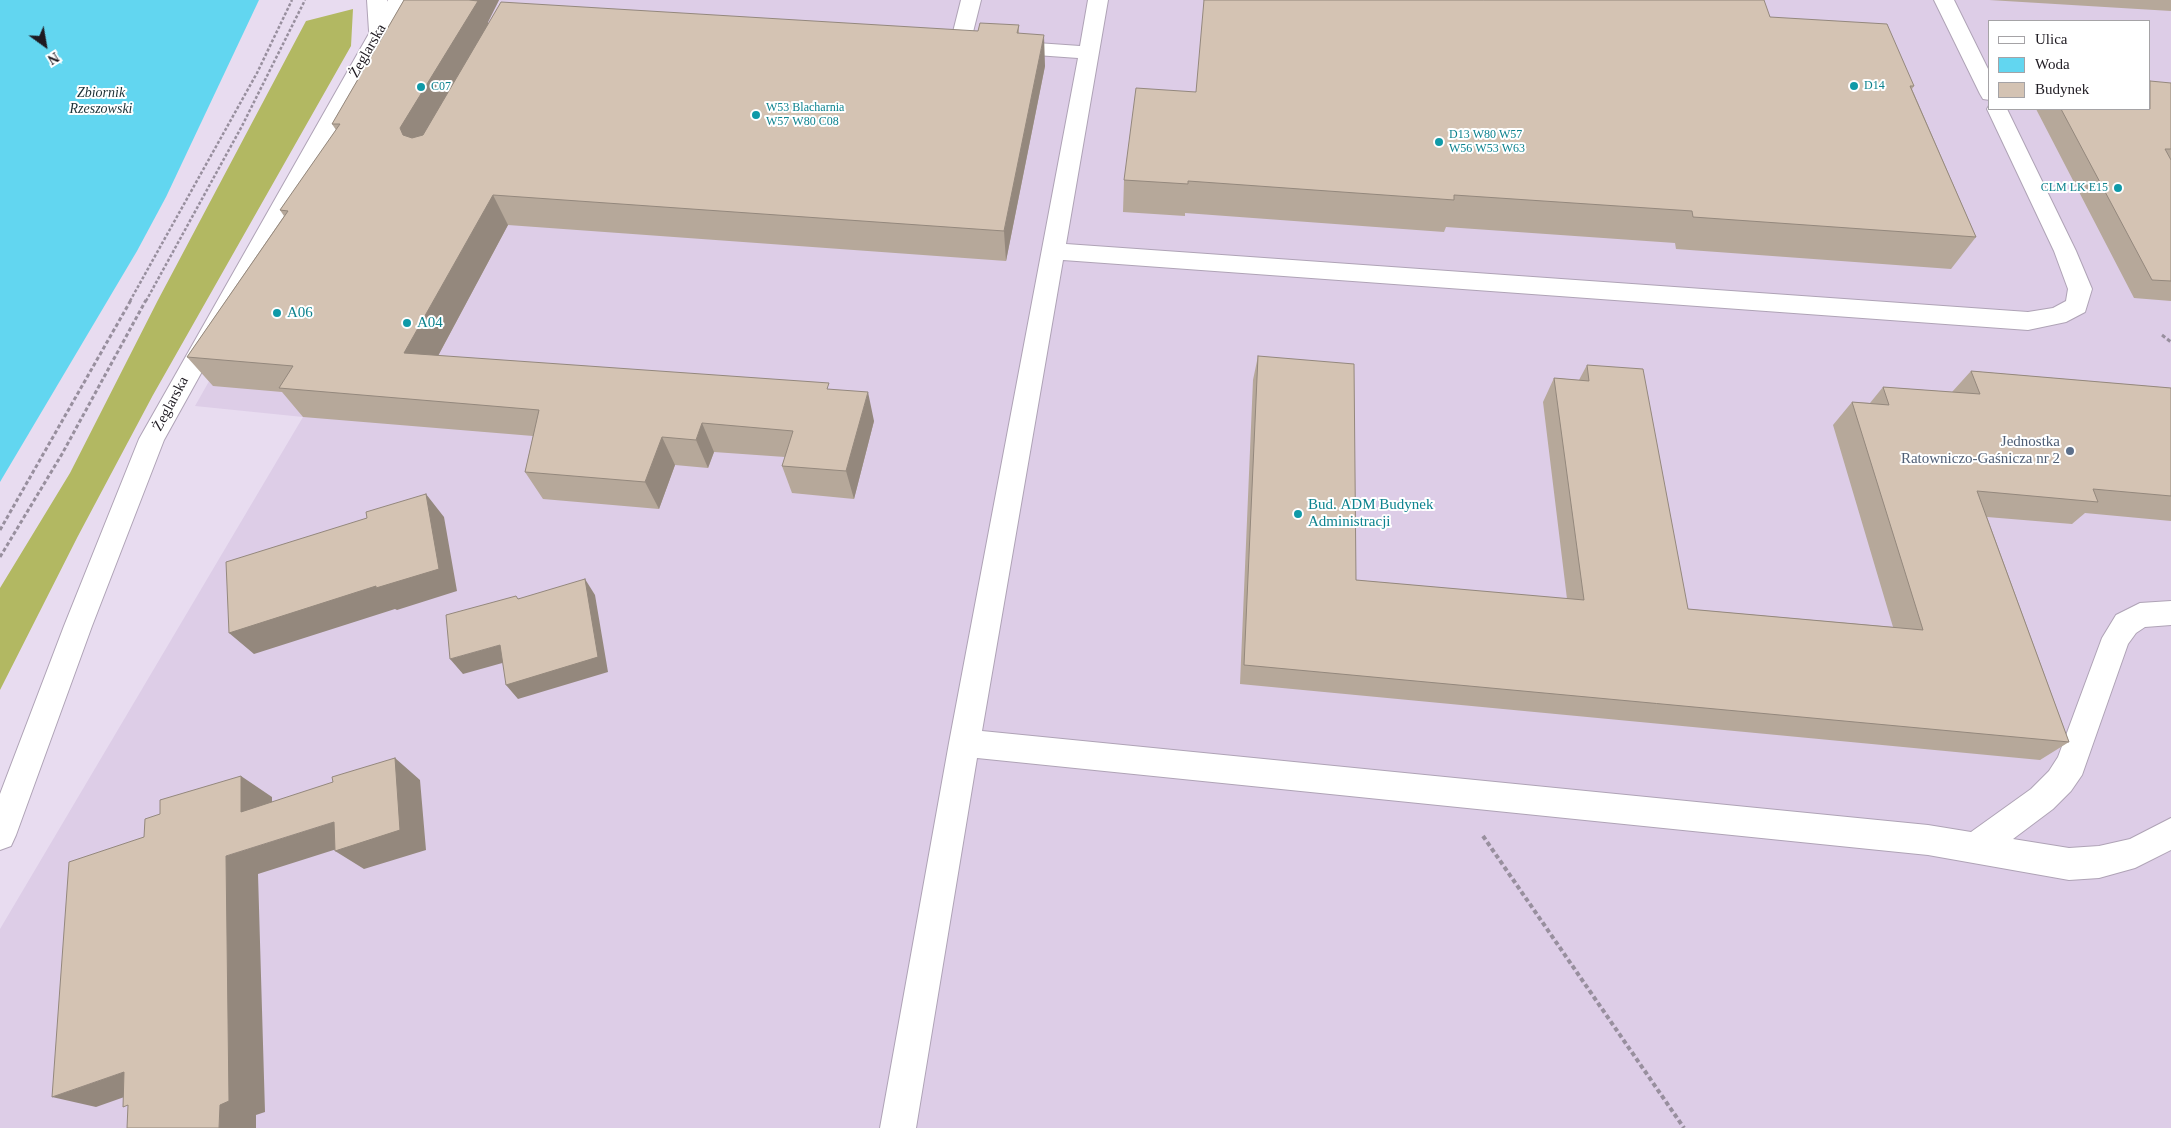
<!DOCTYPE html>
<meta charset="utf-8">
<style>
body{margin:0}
#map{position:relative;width:2171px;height:1128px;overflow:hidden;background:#e8dcf0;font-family:Georgia,serif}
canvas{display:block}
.legend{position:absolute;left:1988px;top:20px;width:162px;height:90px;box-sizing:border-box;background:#fff;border:1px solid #a5a3a6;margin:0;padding:6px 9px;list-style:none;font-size:15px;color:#1e1a21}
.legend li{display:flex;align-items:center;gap:10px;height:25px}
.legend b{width:25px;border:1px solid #a5a3a6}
.north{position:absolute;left:20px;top:20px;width:50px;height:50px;-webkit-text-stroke:4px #fff;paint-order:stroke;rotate:148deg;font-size:14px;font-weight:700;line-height:20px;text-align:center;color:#1e1a21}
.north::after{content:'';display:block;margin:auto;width:18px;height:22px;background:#1e1a21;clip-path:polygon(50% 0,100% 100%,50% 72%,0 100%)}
</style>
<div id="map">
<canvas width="2171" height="1128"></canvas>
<ul class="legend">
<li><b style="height:6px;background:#fff"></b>Ulica</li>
<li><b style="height:14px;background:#62d6f0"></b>Woda</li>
<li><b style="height:14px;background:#d4c3b3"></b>Budynek</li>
</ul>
<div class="north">N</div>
</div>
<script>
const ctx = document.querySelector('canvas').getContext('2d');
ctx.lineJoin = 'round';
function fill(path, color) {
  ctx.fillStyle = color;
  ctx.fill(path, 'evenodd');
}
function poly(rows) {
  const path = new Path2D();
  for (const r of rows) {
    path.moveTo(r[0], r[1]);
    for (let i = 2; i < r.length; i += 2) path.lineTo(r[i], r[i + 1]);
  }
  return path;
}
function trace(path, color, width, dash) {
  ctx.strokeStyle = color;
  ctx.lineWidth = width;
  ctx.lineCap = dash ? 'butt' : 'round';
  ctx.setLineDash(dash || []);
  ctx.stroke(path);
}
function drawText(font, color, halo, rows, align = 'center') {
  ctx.font = font + ' Georgia,serif';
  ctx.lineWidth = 4;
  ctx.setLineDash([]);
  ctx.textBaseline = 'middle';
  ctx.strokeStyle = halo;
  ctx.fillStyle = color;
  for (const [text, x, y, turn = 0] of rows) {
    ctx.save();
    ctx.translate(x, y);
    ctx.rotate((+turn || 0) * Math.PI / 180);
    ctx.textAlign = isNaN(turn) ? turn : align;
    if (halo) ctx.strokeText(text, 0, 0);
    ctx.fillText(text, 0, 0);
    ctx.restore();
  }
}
const built = poly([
 [425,0,2171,0,2171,1128,0,1128,0,929,303,417,195,406],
 [1990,21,2150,21,2150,109,1990,109]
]);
const forest = poly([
 [353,9,351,46,153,395,78,536,0,690,0,588,70,473,158,300,306,21]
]);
const water = poly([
 [0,0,259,0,166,197,137,251,0,482]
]);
const pathFar2 = poly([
 [130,301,257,73,292,0],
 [146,301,242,126,305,0]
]);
const pathFar1 = poly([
 [2162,335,2171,342],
 [0,530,131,300],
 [0,557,62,454,146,300]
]);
const path = poly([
 [1483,836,1684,1128]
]);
const lane = poly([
 [367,0,387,0,389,31,386,35,372,35,369,31,367,0],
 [961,0,981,0,970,44,967,48,960,50,953,48,950,44,961,0],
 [1088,0,1108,0,1066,244,2028,312,2053,308,2066,301,2068,289,2054,251,1987,109,1990,104,1990,109,2007,109,2076,251,2092,289,2085,312,2066,322,2028,330,1063,260,982,731,1928,825,1971,832,2031,789,2049,771,2058,757,2102,638,2116,615,2140,603,2171,601,2171,625,2145,627,2136,633,2128,644,2082,775,2071,791,2053,809,2013,839,2069,848,2099,846,2130,839,2171,818,2171,850,2135,868,2099,878,2069,880,1928,855,977,758,916,1128,880,1128,949,743,1078,58,1008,53,1001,51,998,47,1001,43,1008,41,1080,46,1088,0],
 [1934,0,1954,0,1990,73,1990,100,1983,99,1980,94,1934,0]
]);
const street = poly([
 [388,0,408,0,164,440,92,626,16,835,11,846,0,850,0,794,64,626,139,439,388,0]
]);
const wall = poly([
 [404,0,499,0,488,22,488,24,978,31,1019,25,1019,33,1045,66,1006,261,508,225,438,356,830,390,874,421,854,499,792,493,782,466,785,457,714,452,708,468,675,465,659,509,543,499,525,472,533,436,303,417,282,392,213,386,187,357,284,216,280,210,336,130,332,124],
 [1989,0,2171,0,2171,11],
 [1770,17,1914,86,1912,89,1976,237,1951,269,1676,249,1675,243,1446,227,1444,232,1185,213,1185,216,1123,212,1124,180,1196,92],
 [2171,83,2171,301,2134,298,2036,109,2150,109],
 [1258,356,1356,580,1567,599,1543,402,1554,378,1579,380,1587,365,1688,609,1893,627,1833,425,1852,402,1870,403,1883,387,1952,392,1971,371,2171,388,2171,521,2085,513,2072,524,1987,517,2069,742,2040,760,1240,684,1253,380]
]);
const shadedWall = poly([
 [469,0,499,0,488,22,492,32,417,159,403,135,400,128],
 [1044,35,1045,66,1006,261,1004,231],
 [493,195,508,225,424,382,404,353],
 [868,392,874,421,854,499,846,471],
 [702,423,714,452,708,468,696,440],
 [662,437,675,465,659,509,645,482],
 [426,494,444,517,457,591,397,610,395,609,254,654,229,633],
 [585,579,595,595,608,672,518,699,506,685],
 [500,645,513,660,463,674,450,659],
 [395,758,420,780,426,850,364,869,335,851],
 [241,776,272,797,272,832,241,812],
 [334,822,362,841,258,874,265,1112,256,1115,256,1128,219,1128,226,856],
 [124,1072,164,1083,96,1107,52,1097]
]);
const building = poly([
 [404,0,469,0,478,1,400,128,403,135,412,138,423,135,501,2,978,31,980,23,1019,25,1017,33,1044,35,1004,231,493,195,404,353,829,383,827,389,868,392,846,471,782,466,793,431,702,423,696,440,662,437,645,482,525,472,539,410,279,388,293,366,187,357,288,211,280,210,340,124,332,124,404,0],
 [1204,0,1764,0,1770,17,1887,24,1914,86,1910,86,1976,237,1693,217,1692,211,1454,195,1454,200,1188,181,1188,184,1124,180,1136,88,1196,92,1204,0],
 [2150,81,2171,83,2171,149,2165,149,2171,160,2171,281,2152,280,2061,109,2150,109,2150,81],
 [1258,356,1354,364,1356,580,1584,600,1554,378,1589,381,1587,365,1643,369,1688,609,1923,630,1852,402,1889,405,1883,387,1980,394,1971,371,2171,388,2171,496,2093,489,2098,502,1977,491,2069,742,1244,665,1258,356],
 [426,494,439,569,376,588,376,586,229,633,226,562,367,518,366,512,426,494],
 [585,579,598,657,506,685,500,645,450,659,446,615,516,596,518,599,585,579],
 [395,758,400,830,335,851,334,822,226,856,229,1101,220,1105,219,1128,127,1128,128,1105,123,1107,124,1072,52,1097,69,862,144,837,145,819,160,814,160,800,241,776,241,812,333,782,332,777,395,758]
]);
const markers = [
 [1854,86,5,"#0f9aa8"],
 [421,87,5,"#0f9aa8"],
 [756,115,5,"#0f9aa8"],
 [1439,142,5,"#0f9aa8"],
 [2118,188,5,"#0f9aa8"],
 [277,313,5,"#0f9aa8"],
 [407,323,5,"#0f9aa8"],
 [2070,451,5,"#5c6f8a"],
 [1298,514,5,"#0f9aa8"]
];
const farCulturenames = [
 ["D14",1864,86],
 ["C07",431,87],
 ["W53 Blacharnia",766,108],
 ["W57 W80 C08",766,122],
 ["D13 W80 W57",1449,135],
 ["W56 W53 W63",1449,149],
 ["CLM LK E15",2108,188,"right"]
];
const farWaternames = [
 ["Zbiornik",101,93],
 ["Rzeszowski",101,109]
];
const streetNames = [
 ["Żeglarska",368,51,-60],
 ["Żeglarska",171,404,-62]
];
const cultureNames = [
 ["A06",287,313],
 ["A04",417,323],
 ["Bud. ADM Budynek",1308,505],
 ["Administracji",1308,522]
];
const serviceNames = [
 ["Jednostka",2060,442],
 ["Ratowniczo-Gaśnicza nr 2",2060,459]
];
fill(built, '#ddcde7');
fill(forest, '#b2b862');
fill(water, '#62d6f0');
trace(lane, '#afa3b6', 2);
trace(street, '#afa3b6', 2);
trace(pathFar2, '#988f9e', 2.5, [3, 2]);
trace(pathFar1, '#988f9e', 3, [4, 2.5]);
trace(path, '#988f9e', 4, [4.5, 3]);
fill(lane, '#fff');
fill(street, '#fff');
fill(wall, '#b6a89a');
fill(shadedWall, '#94887d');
fill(building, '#d4c3b3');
trace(building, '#94887d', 1);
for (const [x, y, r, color] of markers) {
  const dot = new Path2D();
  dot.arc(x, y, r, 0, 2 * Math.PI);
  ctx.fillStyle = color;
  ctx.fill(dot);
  trace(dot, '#fff', 2);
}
drawText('12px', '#0d838f', '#fff', farCulturenames, 'left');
drawText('italic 14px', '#1d3237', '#fff', farWaternames);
drawText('15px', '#1e1a21', '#fff', streetNames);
drawText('15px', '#0d838f', '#fff', cultureNames, 'left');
drawText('15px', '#4e5e75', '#fff', serviceNames, 'right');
</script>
